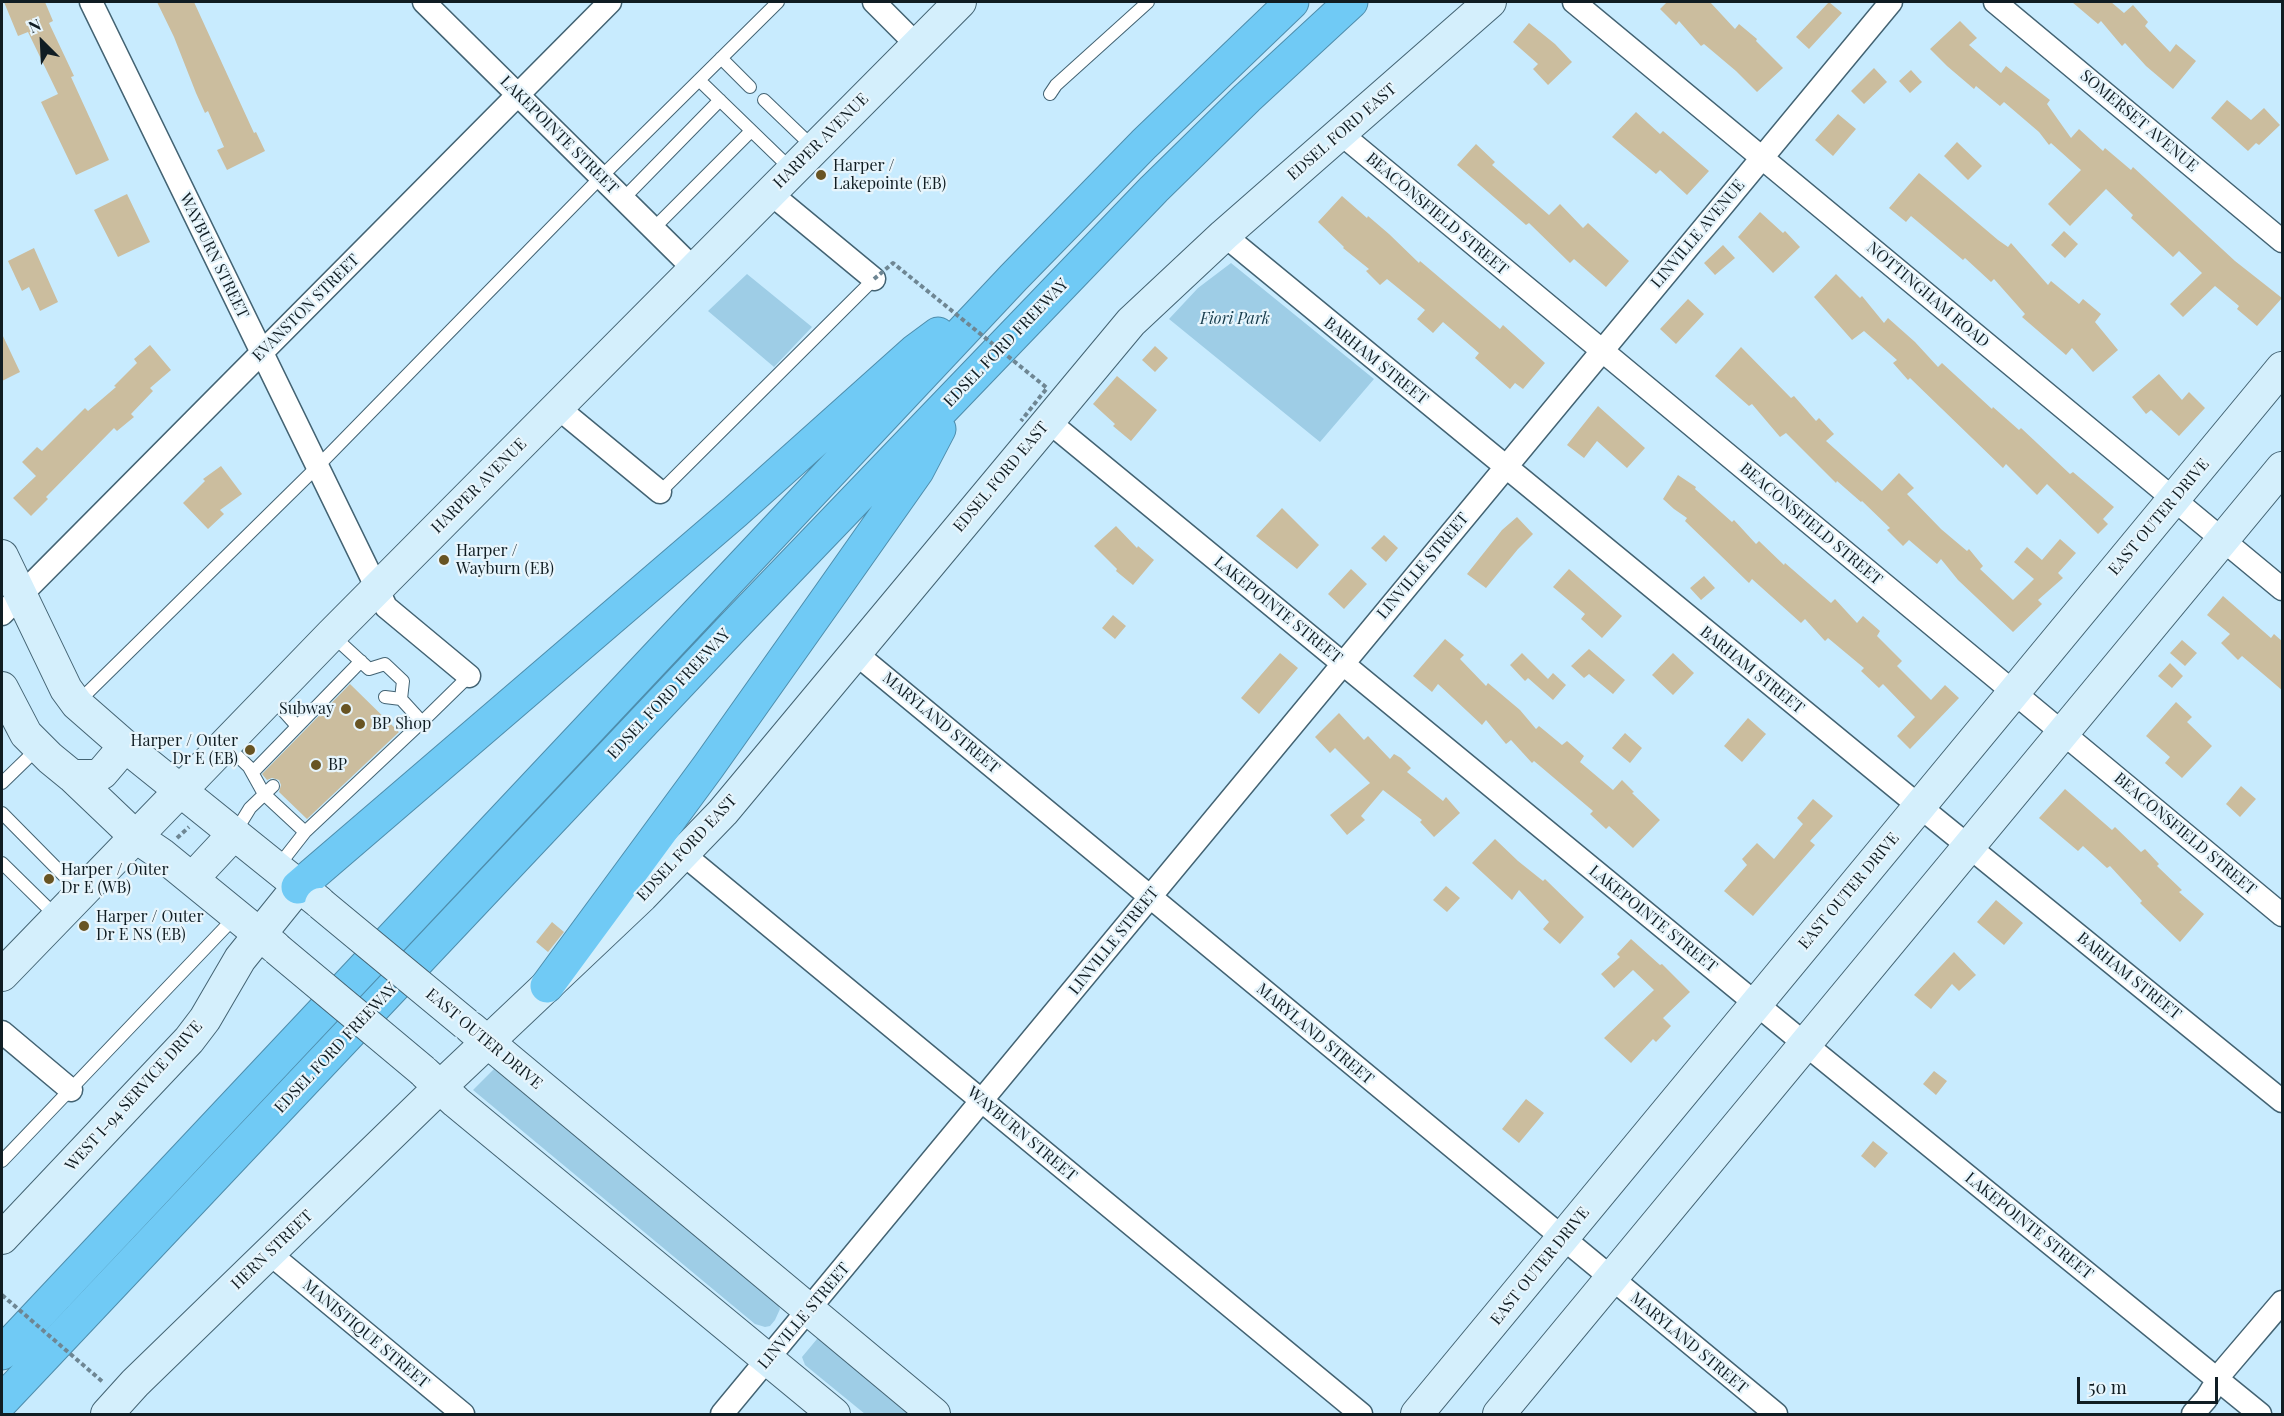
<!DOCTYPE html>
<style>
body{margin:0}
#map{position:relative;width:2284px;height:1416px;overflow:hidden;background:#c8ebfe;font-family:"Playfair Display",serif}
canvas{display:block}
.frame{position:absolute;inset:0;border:3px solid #101d23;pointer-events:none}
.north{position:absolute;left:12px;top:12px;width:60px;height:60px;-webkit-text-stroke:4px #e7f5fc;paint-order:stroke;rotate:336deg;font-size:16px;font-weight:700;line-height:24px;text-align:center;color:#101d23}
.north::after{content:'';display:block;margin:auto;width:21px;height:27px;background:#101d23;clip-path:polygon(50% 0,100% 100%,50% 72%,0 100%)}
.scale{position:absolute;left:2077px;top:1377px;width:141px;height:27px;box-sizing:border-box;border:3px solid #101d23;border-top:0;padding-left:8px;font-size:18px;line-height:21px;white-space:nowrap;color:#101d23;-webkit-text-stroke:4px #e7f5fc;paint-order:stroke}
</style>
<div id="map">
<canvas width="2284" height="1416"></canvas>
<div class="frame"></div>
<div class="north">N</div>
<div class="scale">50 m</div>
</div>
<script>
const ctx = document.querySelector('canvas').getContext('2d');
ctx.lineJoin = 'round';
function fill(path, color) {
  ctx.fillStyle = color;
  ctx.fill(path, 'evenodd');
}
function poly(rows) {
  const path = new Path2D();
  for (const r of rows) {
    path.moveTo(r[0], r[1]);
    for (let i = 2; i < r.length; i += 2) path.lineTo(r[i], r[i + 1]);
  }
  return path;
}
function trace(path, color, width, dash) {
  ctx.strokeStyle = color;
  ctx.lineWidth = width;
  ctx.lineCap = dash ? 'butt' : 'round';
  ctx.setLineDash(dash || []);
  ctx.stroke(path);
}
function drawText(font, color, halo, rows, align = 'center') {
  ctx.font = font + ' "Playfair Display",serif';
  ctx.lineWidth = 4.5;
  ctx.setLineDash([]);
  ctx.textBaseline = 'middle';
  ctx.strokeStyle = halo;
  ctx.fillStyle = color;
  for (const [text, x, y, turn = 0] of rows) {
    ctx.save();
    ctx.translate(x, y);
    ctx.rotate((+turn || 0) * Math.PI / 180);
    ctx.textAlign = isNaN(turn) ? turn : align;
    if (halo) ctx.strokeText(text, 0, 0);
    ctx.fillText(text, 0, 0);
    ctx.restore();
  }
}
const green = poly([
 [1231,263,1374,379,1320,442,1169,319,1198,288],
 [747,274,812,327,774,367,708,311],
 [494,1069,776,1300,780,1309,775,1320,770,1326,765,1327,755,1324,473,1090],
 [817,1339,819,1339,914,1414,865,1414,805,1365,802,1357]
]);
const building = poly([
 [4,2,45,2,53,21,49,23,74,76,71,77,109,160,76,175,41,102,58,94,28,32,18,36],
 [157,2,194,2,254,133,256,132,265,151,227,170,217,150,224,147,208,111,205,113,196,93,174,37],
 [1667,2,1710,2,1735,29,1739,24,1757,39,1756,41,1783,68,1757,92,1736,71,1704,44,1701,46,1679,21,1676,25,1660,9],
 [1829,2,1842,13,1809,49,1796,37],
 [2072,2,2111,2,2124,13,2133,5,2148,22,2145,26,2170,52,2176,44,2196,61,2173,89,2146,66,2125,43,2122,46,2101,21,2098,24],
 [1960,21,1977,38,1969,45,2001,73,2006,66,2050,100,2047,104,2071,138,2079,129,2103,151,2105,148,2131,170,2133,167,2235,261,2282,298,2257,326,2237,309,2239,306,2215,286,2183,317,2170,304,2202,273,2179,251,2173,257,2131,218,2133,215,2106,189,2070,226,2048,204,2081,170,2051,143,2049,145,2039,132,2004,102,2000,106,1976,86,1974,89,1947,66,1930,49],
 [1529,23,1555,44,1572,62,1548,85,1533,69,1538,64,1513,42],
 [1874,68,1887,82,1864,104,1851,91],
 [1911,70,1922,82,1910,93,1899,81],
 [2227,100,2251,120,2264,108,2280,125,2259,145,2256,143,2248,151,2211,118],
 [1636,112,1660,134,1663,131,1709,171,1687,195,1660,170,1656,174,1612,137],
 [1838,114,1856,129,1833,156,1815,140],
 [1957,142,1982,166,1968,180,1944,156],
 [1476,144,1495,162,1492,165,1549,215,1560,204,1583,228,1588,223,1629,261,1606,287,1574,259,1570,263,1529,223,1526,225,1457,165],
 [1919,173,1998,240,2008,247,2011,243,2048,285,2051,281,2079,304,2083,299,2101,314,2095,322,2118,350,2093,372,2072,348,2066,355,2022,317,2025,314,1994,279,1991,282,1965,258,1963,260,1911,216,1906,222,1889,208],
 [127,194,150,242,118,257,94,210],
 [1342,196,1367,218,1368,216,1389,234,1419,263,1420,261,1500,329,1503,325,1545,363,1523,389,1515,383,1510,389,1475,358,1479,353,1443,322,1433,333,1417,319,1425,310,1387,279,1380,285,1366,271,1369,269,1343,248,1344,247,1318,222],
 [1760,212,1783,233,1785,231,1800,247,1773,273,1738,237],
 [2064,231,2078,244,2065,258,2051,245],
 [1723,245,1735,258,1715,275,1704,263],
 [34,248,58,302,40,311,29,287,22,291,8,261],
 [1836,274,1860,298,1862,296,1884,323,1888,318,1915,342,1938,367,1942,363,1992,409,1993,407,2019,430,2021,428,2070,474,2073,472,2114,507,2103,519,2108,524,2098,534,2047,484,2037,495,2006,464,2003,468,1910,378,1908,380,1893,363,1897,360,1864,331,1852,340,1814,297],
 [1688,299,1704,314,1676,344,1660,329],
 [2,334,20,372,2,381],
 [150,345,171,370,150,388,153,391,131,414,134,417,117,431,114,428,46,497,48,499,31,516,13,498,36,476,22,462,37,447,42,451,85,408,88,411,116,387,114,386,137,363,134,359],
 [1155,346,1168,358,1155,372,1142,360],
 [1741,347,1791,398,1794,396,1816,421,1819,418,1834,434,1826,441,1882,491,1899,473,1914,488,1907,494,1941,529,1967,551,1969,549,1983,566,1980,569,2013,600,2034,579,2014,562,2027,547,2042,560,2060,539,2076,553,2058,573,2063,578,2038,600,2042,604,2013,632,1958,580,1941,559,1937,564,1909,540,1903,546,1887,530,1890,528,1862,501,1861,502,1837,481,1836,483,1786,433,1780,437,1752,404,1749,406,1715,376],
 [2159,374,2182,400,2189,392,2205,408,2179,436,2151,410,2146,414,2132,397],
 [1117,376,1157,410,1131,441,1113,426,1115,424,1093,404],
 [1598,406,1645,448,1627,468,1597,441,1584,458,1567,445],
 [221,466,242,494,220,510,224,514,208,529,183,503,205,481,203,479],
 [1678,475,1696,487,1695,489,1732,522,1734,520,1756,544,1759,541,1784,565,1785,563,1831,603,1835,599,1857,623,1863,616,1880,631,1877,636,1902,661,1897,666,1931,700,1945,685,1959,698,1910,749,1897,736,1915,717,1883,684,1879,688,1861,671,1864,668,1828,638,1825,641,1805,619,1801,623,1752,579,1749,583,1685,521,1687,518,1674,509,1663,499],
 [1282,508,1319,545,1297,569,1256,536],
 [1517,517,1533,534,1518,549,1486,588,1467,574,1502,530],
 [1116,526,1137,548,1138,546,1154,560,1133,585,1116,571,1117,569,1094,546],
 [1384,535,1398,548,1386,562,1371,548],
 [1351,569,1367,584,1344,609,1328,594],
 [1569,569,1622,616,1602,638,1581,619,1585,614,1553,587],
 [1704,576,1715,588,1701,600,1690,588],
 [2223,596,2271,638,2274,634,2283,642,2283,691,2242,656,2238,660,2221,643,2230,634,2207,615],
 [1113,615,1126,626,1115,639,1102,628],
 [1445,639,1464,655,1460,659,1486,686,1488,683,1520,710,1536,729,1539,726,1562,745,1567,741,1584,756,1580,762,1613,790,1622,780,1634,792,1632,793,1660,820,1633,848,1609,826,1606,829,1590,814,1593,811,1534,761,1532,763,1511,740,1506,744,1486,720,1482,725,1438,684,1432,692,1413,676],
 [2182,640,2197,653,2185,666,2170,653],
 [1589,649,1625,680,1613,694,1589,674,1584,678,1571,666],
 [1280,653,1298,668,1259,714,1241,698],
 [1522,653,1548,679,1553,673,1566,685,1553,700,1528,678,1525,681,1510,665],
 [1673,653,1694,673,1673,695,1652,675],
 [2170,663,2183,676,2172,688,2158,676],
 [350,684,399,732,307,819,279,792,281,785,279,780,272,778,267,780,262,774],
 [2176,702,2192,717,2187,722,2212,746,2182,778,2165,763,2170,757,2146,736],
 [1339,713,1364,740,1368,736,1390,759,1394,754,1401,758,1411,768,1407,772,1443,801,1446,797,1460,813,1434,837,1420,822,1422,820,1383,790,1361,816,1365,820,1347,835,1330,815,1370,783,1335,748,1330,753,1315,737],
 [1748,718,1766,734,1742,762,1724,746],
 [1625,733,1642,748,1630,763,1612,748],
 [2241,786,2256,799,2240,817,2226,804],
 [2065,789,2112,830,2115,827,2141,852,2145,849,2159,864,2157,866,2182,890,2179,892,2204,914,2180,942,2140,903,2142,901,2110,866,2107,868,2083,846,2078,851,2039,818],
 [1813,799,1833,816,1810,841,1815,845,1753,916,1724,891,1747,865,1742,859,1757,843,1774,859,1803,824,1797,818],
 [1495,839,1518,861,1543,881,1545,879,1584,917,1560,944,1543,929,1549,922,1519,890,1512,900,1472,863],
 [1446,886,1460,898,1447,912,1433,900],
 [1996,900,2023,923,2004,945,1977,922],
 [552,922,564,932,548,952,536,942],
 [1631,939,1660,965,1662,964,1690,992,1663,1018,1671,1026,1656,1042,1653,1039,1631,1063,1604,1038,1654,990,1633,970,1614,988,1601,974,1620,957,1617,954],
 [1954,952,1976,975,1959,991,1952,984,1931,1009,1914,995],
 [1934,1071,1947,1081,1936,1095,1923,1084],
 [1526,1099,1544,1113,1519,1143,1502,1129],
 [1873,1141,1888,1153,1875,1168,1861,1156]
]);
const path = poly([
 [177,838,189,827]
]);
const lane = poly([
 [721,58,750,87],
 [699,80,792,170],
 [1050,94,1056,85,1148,2],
 [764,100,813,147],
 [623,199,720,100],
 [653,229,751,131],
 [660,492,874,279],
 [333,636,369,669,385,664,403,681,401,699,385,697],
 [272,698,297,726],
 [401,699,422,722],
 [77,703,317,467,601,177,778,2],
 [226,745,249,767,264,794,305,832],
 [253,772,361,661],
 [2,783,38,748],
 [2,813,81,893],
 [234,834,250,808,273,786],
 [2,863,57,917],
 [276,869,305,832,422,722,469,676],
 [2,1161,235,917]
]);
const street = poly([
 [91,2,386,607,469,676],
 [424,2,694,269],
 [874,2,917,45],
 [1574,2,2282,589],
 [1995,2,2282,241],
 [1340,133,2282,915],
 [770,193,874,279],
 [1224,235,1919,806,2282,1101],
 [557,407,660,492],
 [1048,421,1805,1044,2260,1414],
 [2,614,610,2],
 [854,652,1776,1414],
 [683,854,1361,1414],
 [2,1032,71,1090],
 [269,1253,463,1414],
 [722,1414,1891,2],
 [2193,1414,2206,1399,2224,1370,2282,1302]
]);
const secondary = poly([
 [2,556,66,689,77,704,125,746,319,902],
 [2,688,26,734,50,758,72,776,136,837,161,854,275,947],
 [72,776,97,776,102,773,125,746],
 [192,879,233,835],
 [2,975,331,635,960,2],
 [471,1028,934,1414],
 [425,1073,456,1102,834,1414],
 [2,1238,189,1040,205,1019,240,959,298,887],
 [107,1414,135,1383,440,1087,642,896,723,812,1131,322,1224,235,1490,2],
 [1417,1414,2282,368],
 [1499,1414,2282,468]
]);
const highway = poly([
 [298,887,735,512,915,351,938,334],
 [547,986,708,767,829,596,917,471,939,429],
 [2,1353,1014,277,1144,144,1292,2],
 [2,1401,732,628,1154,189,1247,98,1351,2]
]);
const pathBridge = poly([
 [874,279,893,263,1047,388,1021,421],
 [2,1295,104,1383]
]);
const secondaryBridge = poly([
 [321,904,466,1024],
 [277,949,423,1071]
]);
const markers = [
 [821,175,6,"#685423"],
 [444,560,6,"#685423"],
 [346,709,6,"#685423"],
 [360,724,6,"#685423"],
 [250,750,6,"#685423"],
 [316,765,6,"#685423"],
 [49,879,6,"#685423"],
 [84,926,6,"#685423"]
];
const streetNames = [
 ["SOMERSET AVENUE",2139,121,40],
 ["EDSEL FORD EAST",1342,132,-41],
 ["LAKEPOINTE STREET",559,135,45],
 ["HARPER AVENUE",821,141,-45],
 ["BEACONSFIELD STREET",1437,214,40],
 ["LINVILLE AVENUE",1698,234,-50],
 ["WAYBURN STREET",214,256,64],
 ["NOTTINGHAM ROAD",1928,295,40],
 ["EVANSTON STREET",306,308,-45],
 ["EDSEL FORD FREEWAY",1006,343,-46],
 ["BARHAM STREET",1376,361,39],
 ["EDSEL FORD EAST",1001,477,-50],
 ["HARPER AVENUE",479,486,-45],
 ["EAST OUTER DRIVE",2159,517,-50],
 ["BEACONSFIELD STREET",1811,524,40],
 ["LINVILLE STREET",1423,566,-50],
 ["LAKEPOINTE STREET",1278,610,39],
 ["BARHAM STREET",1752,670,39],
 ["EDSEL FORD FREEWAY",669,694,-47],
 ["MARYLAND STREET",941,723,40],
 ["BEACONSFIELD STREET",2185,834,40],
 ["EDSEL FORD EAST",687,848,-47],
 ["EAST OUTER DRIVE",1849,891,-50],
 ["LAKEPOINTE STREET",1653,919,39],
 ["LINVILLE STREET",1114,941,-51],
 ["BARHAM STREET",2129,976,39],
 ["MARYLAND STREET",1315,1034,40],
 ["EAST OUTER DRIVE",484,1039,40],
 ["EDSEL FORD FREEWAY",336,1048,-47],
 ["WEST I-94 SERVICE DRIVE",134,1096,-48],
 ["WAYBURN STREET",1022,1134,40],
 ["LAKEPOINTE STREET",2029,1226,39],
 ["HERN STREET",272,1250,-44],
 ["EAST OUTER DRIVE",1540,1266,-51],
 ["LINVILLE STREET",804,1316,-50],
 ["MANISTIQUE STREET",366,1334,40],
 ["MARYLAND STREET",1689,1343,40]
];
const poiNames = [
 ["Harper /",833,166],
 ["Lakepointe (EB)",833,184],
 ["Harper /",456,551],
 ["Wayburn (EB)",456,569],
 ["Subway",334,709,"right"],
 ["BP Shop",372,724],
 ["Harper / Outer",238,741,"right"],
 ["Dr E (EB)",238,759,"right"],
 ["BP",328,765],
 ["Harper / Outer",61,870],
 ["Dr E (WB)",61,888],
 ["Harper / Outer",96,917],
 ["Dr E NS (EB)",96,935]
];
const parkNames = [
 ["Fiori Park",1235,319]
];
fill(green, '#9ecde6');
fill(building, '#cbbd9e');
trace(lane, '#436373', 14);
trace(street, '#436373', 25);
trace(secondary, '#436373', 34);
trace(highway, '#4e8dac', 35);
trace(path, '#6e8693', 4, [4.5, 3]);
trace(lane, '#fff', 12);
trace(street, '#fff', 22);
trace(secondary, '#d4effc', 32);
trace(highway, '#70caf5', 33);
trace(secondaryBridge, '#436373', 34, []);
trace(pathBridge, '#6e8693', 4, [4.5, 3]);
trace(secondaryBridge, '#d4effc', 32);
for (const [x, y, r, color] of markers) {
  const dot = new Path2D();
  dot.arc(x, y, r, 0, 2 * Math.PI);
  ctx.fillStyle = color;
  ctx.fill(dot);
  trace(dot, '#e7f5fc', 2);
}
drawText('16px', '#101d23', '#e7f5fc', streetNames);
drawText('16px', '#101d23', '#e7f5fc', poiNames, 'left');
drawText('italic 16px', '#173c4c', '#e7f5fc', parkNames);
</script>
